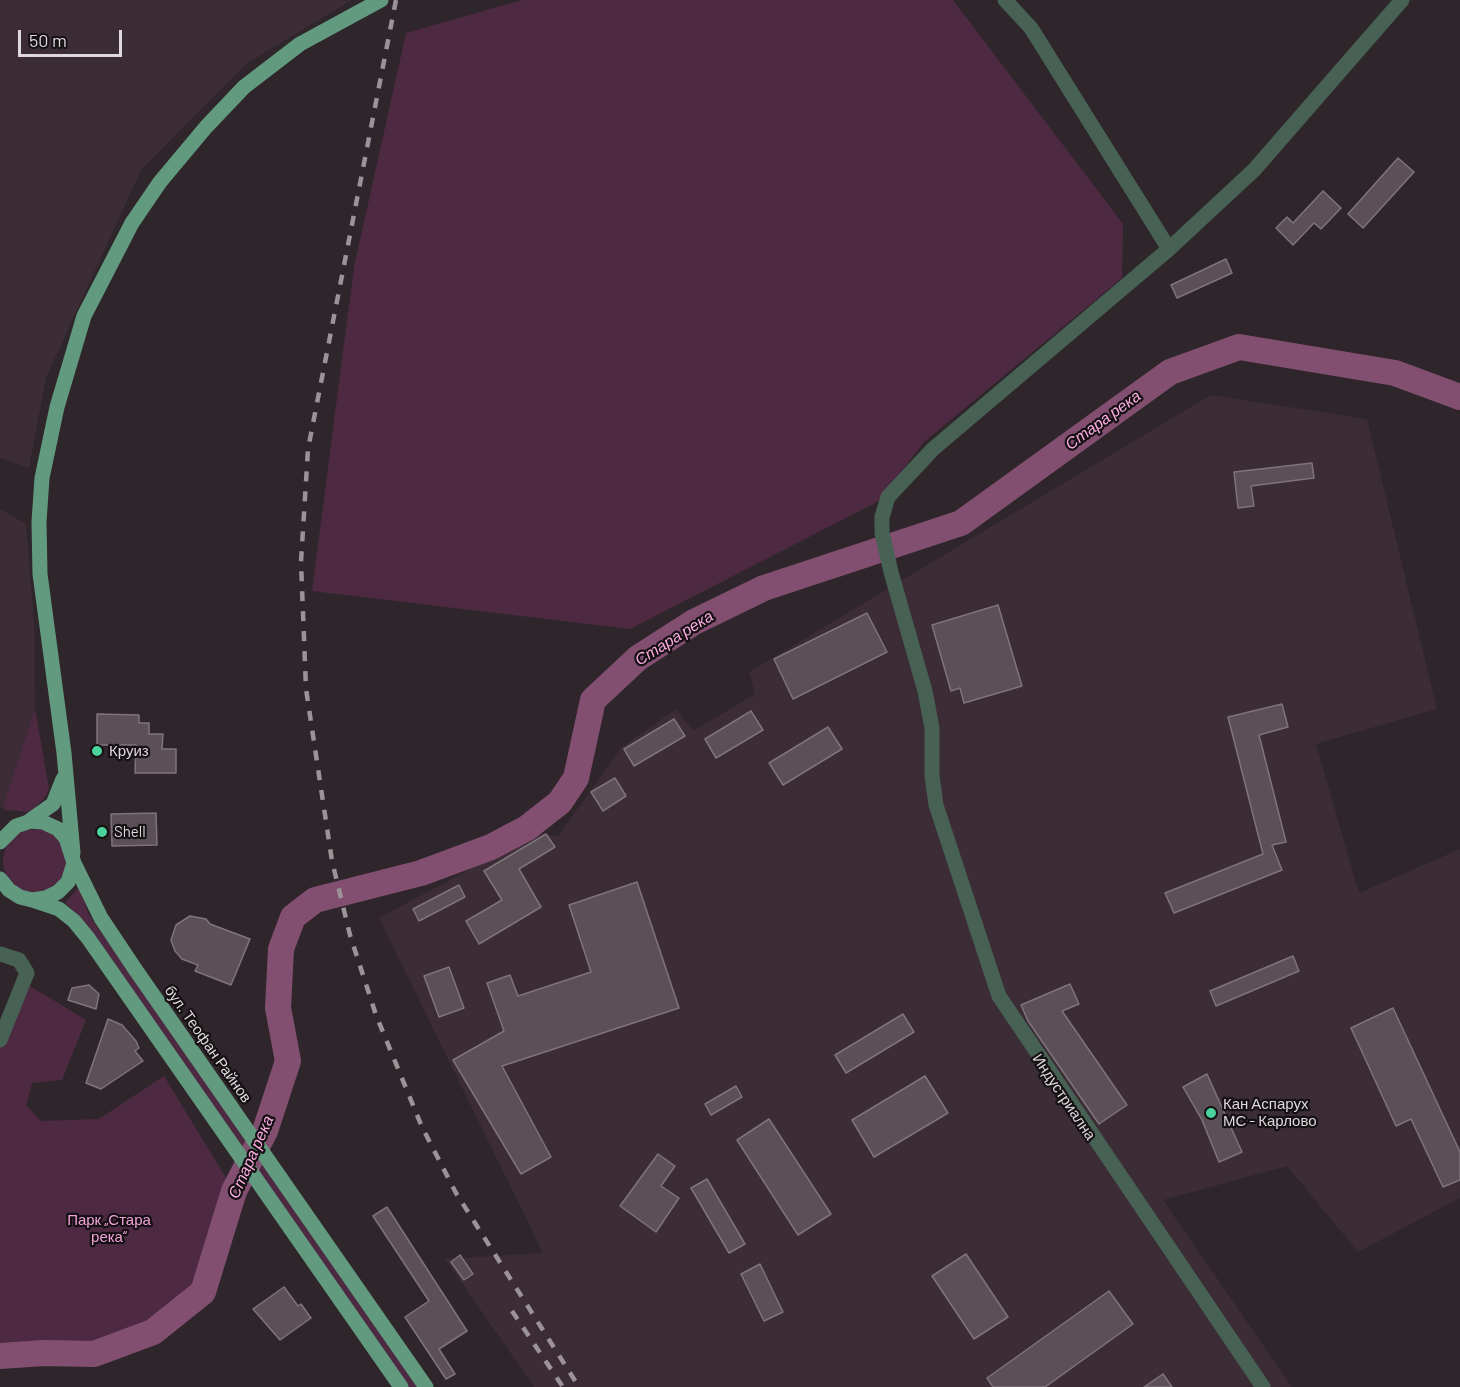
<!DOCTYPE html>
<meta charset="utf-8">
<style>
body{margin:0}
#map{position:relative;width:1460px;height:1387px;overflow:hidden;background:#2f262b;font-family:Barlow,sans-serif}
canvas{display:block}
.scale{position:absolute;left:18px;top:30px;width:104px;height:27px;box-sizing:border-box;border:3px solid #dfd8dc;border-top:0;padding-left:8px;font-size:18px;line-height:21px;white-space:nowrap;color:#dfd8dc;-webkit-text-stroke:4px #141013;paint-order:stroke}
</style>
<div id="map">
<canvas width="1460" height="1387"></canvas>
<div class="scale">50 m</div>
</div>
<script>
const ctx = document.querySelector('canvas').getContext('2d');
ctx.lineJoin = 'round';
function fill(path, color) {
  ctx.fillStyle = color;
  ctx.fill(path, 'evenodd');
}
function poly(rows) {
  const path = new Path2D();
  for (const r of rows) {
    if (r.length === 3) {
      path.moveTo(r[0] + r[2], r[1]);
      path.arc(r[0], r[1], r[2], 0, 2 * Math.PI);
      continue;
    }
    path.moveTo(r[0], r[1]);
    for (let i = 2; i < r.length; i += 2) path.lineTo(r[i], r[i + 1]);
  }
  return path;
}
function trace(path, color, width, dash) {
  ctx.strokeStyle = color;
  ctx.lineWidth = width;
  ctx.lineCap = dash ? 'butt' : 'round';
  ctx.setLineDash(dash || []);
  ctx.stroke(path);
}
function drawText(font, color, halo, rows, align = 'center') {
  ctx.font = font + ' Barlow,sans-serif';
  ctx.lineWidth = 4.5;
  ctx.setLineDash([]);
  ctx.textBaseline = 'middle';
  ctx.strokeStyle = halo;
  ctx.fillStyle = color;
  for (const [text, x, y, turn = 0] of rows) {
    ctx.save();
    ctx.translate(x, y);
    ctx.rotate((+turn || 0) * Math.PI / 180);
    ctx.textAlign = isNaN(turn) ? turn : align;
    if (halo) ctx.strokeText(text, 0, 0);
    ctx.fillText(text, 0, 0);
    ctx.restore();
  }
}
const built = poly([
 [0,0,352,0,247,63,141,170,46,378,29,468,0,458],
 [1211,395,1367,419,1437,709,1316,744,1359,893,1460,849,1460,1198,1358,1252,1287,1166,1163,1200,1292,1387,534,1387,445,1259,543,1253,379,918,537,833,558,836,621,748,676,709,693,731,755,694,749,672],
 [0,509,26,524,34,619,35,708,3,807,0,808]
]);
const green = poly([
 [522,0,953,0,1123,224,1122,278,924,442,879,501,630,629,312,591,354,267,406,33],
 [35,708,49,789,44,799,30,812,5,810,3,807],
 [35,861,32],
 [79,887,89,915,417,1387,409,1387,82,919,65,903],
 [25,983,86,1020,62,1080,32,1083,26,1105,41,1121,99,1119,164,1076,234,1191,203,1292,153,1332,94,1354,44,1353,0,1356,0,1040]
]);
const river = poly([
 [0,1356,44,1353,94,1354,153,1332,203,1292,234,1191,265,1131,288,1061,278,1008,281,949,293,917,315,900,421,873,491,847,527,828,560,802,576,778,593,700,638,658,694,622,764,588,961,523,1170,372,1239,347,1395,373,1460,397]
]);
const building = poly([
 [1398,158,1414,172,1363,228,1348,214,1398,158],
 [1323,191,1341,208,1321,229,1314,223,1293,245,1276,228,1287,217,1293,223,1323,191],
 [1226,259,1232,273,1177,298,1171,285,1226,259],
 [1312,463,1314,478,1251,486,1254,506,1238,508,1234,472,1312,463],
 [998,605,1022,686,964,703,960,688,951,691,932,625,998,605],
 [867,613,887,652,793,699,774,659,867,613],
 [1282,704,1288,727,1259,735,1286,842,1272,845,1282,870,1174,913,1165,893,1263,854,1228,717,1282,704],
 [751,711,763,730,716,758,705,739,751,711],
 [97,714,139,715,139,723,149,723,149,734,163,734,162,749,176,749,176,773,135,773,136,745,97,745,97,714],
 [674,719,685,736,634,766,624,749,674,719],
 [828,727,842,749,783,785,769,763,828,727],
 [615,778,626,796,603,811,591,792,615,778],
 [156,813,157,845,112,846,111,814,156,813],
 [546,834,555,847,519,869,541,907,479,944,466,921,502,900,484,871,546,834],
 [637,882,679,1008,502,1066,551,1157,521,1174,453,1060,504,1031,487,983,510,975,518,996,591,972,569,905,637,882],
 [459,885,465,897,419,921,413,909,459,885],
 [190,916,206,919,210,924,250,939,231,985,195,971,198,965,182,959,175,951,171,940,176,925,190,916],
 [1293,956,1299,971,1216,1006,1210,991,1293,956],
 [449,967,464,1008,439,1017,424,976,449,967],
 [1070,984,1079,1004,1062,1011,1127,1105,1099,1124,1028,1021,1021,1005,1070,984],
 [89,985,99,994,96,1009,68,1000,72,988,89,985],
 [1393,1008,1460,1152,1460,1180,1443,1187,1411,1119,1396,1126,1351,1028,1393,1008],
 [903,1014,914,1032,846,1073,835,1055,903,1014],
 [108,1019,122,1025,136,1041,139,1048,135,1051,143,1061,101,1089,86,1083,108,1019],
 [1207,1074,1242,1152,1219,1162,1202,1120,1183,1087,1207,1074],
 [925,1076,948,1113,874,1157,852,1120,925,1076],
 [736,1086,742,1097,711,1115,705,1104,736,1086],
 [769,1119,831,1214,798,1235,737,1140,769,1119],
 [658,1154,675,1166,661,1186,679,1198,656,1232,620,1206,658,1154],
 [707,1179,745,1244,729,1253,691,1188,707,1179],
 [387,1207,467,1331,439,1349,455,1374,446,1379,405,1317,429,1301,373,1216,387,1207],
 [966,1254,1008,1317,974,1339,932,1276,966,1254],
 [460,1255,473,1274,464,1280,451,1262,460,1255],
 [760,1264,783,1312,764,1321,741,1274,760,1264],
 [284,1287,298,1306,301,1304,311,1318,280,1340,253,1309,284,1287],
 [1109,1291,1133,1324,1045,1387,993,1387,987,1378,1109,1291],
 [1163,1374,1172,1387,1144,1387,1163,1374]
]);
const minor = poly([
 [1005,0,1031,28,1169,249],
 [0,954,19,960,27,973,0,1040],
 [1263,1387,999,996,936,805,932,776,932,728,925,691,891,572,882,533,882,517,888,497,933,449,1169,249,1254,170,1402,0]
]);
const major = poly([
 [29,821,53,804,63,779],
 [0,842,16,826,31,821,43,822,58,829,66,838,74,863,68,882,58,892,46,898,32,900,20,897,9,890,0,879],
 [73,853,64,753,40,574,39,522,42,478,57,407,84,316,132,223,160,182,206,127,244,87,300,44,381,0],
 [74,863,101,918,135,969,426,1387],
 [32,900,59,909,74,921,88,938,401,1387]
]);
const rail = poly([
 [396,0,308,449,301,562,306,689,332,861,350,935,376,1015,422,1127,456,1193,579,1387],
 [512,1311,563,1387]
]);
const markers = [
 [97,751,6,"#4ad49c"],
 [102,832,6,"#4ad49c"],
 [1211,1113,6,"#4ad49c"]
];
const poiNames = [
 ["Круиз",109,751],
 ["Shell",114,832],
 ["Кан Аспарух",1223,1104],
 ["МС - Карлово",1223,1121]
];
const streetNames = [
 ["бул. Теофан Райнов",208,1044,55],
 ["Индустриална",1064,1097,56]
];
const parkNames = [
 ["Парк „Стара",109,1220],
 ["река“",109,1237]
];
const waterNames = [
 ["Стара река",1103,420,-36],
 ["Стара река",674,638,-32],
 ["Стара река",251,1157,-66]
];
fill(built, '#3b2c35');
fill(green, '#4d2a42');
trace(river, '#834f71', 26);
fill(building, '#5b5057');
trace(building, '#7f747b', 1.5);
trace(minor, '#476254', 15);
trace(major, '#629a7f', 15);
trace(rail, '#9b9397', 4.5, [10, 10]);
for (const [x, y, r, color] of markers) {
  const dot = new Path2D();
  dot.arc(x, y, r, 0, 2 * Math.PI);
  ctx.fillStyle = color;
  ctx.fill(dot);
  trace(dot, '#141013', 2);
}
drawText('15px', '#dfd8dc', '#141013', poiNames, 'left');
drawText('15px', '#dfd8dc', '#141013', streetNames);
drawText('15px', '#f2a2d7', '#141013', parkNames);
drawText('italic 16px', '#feade2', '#141013', waterNames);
</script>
